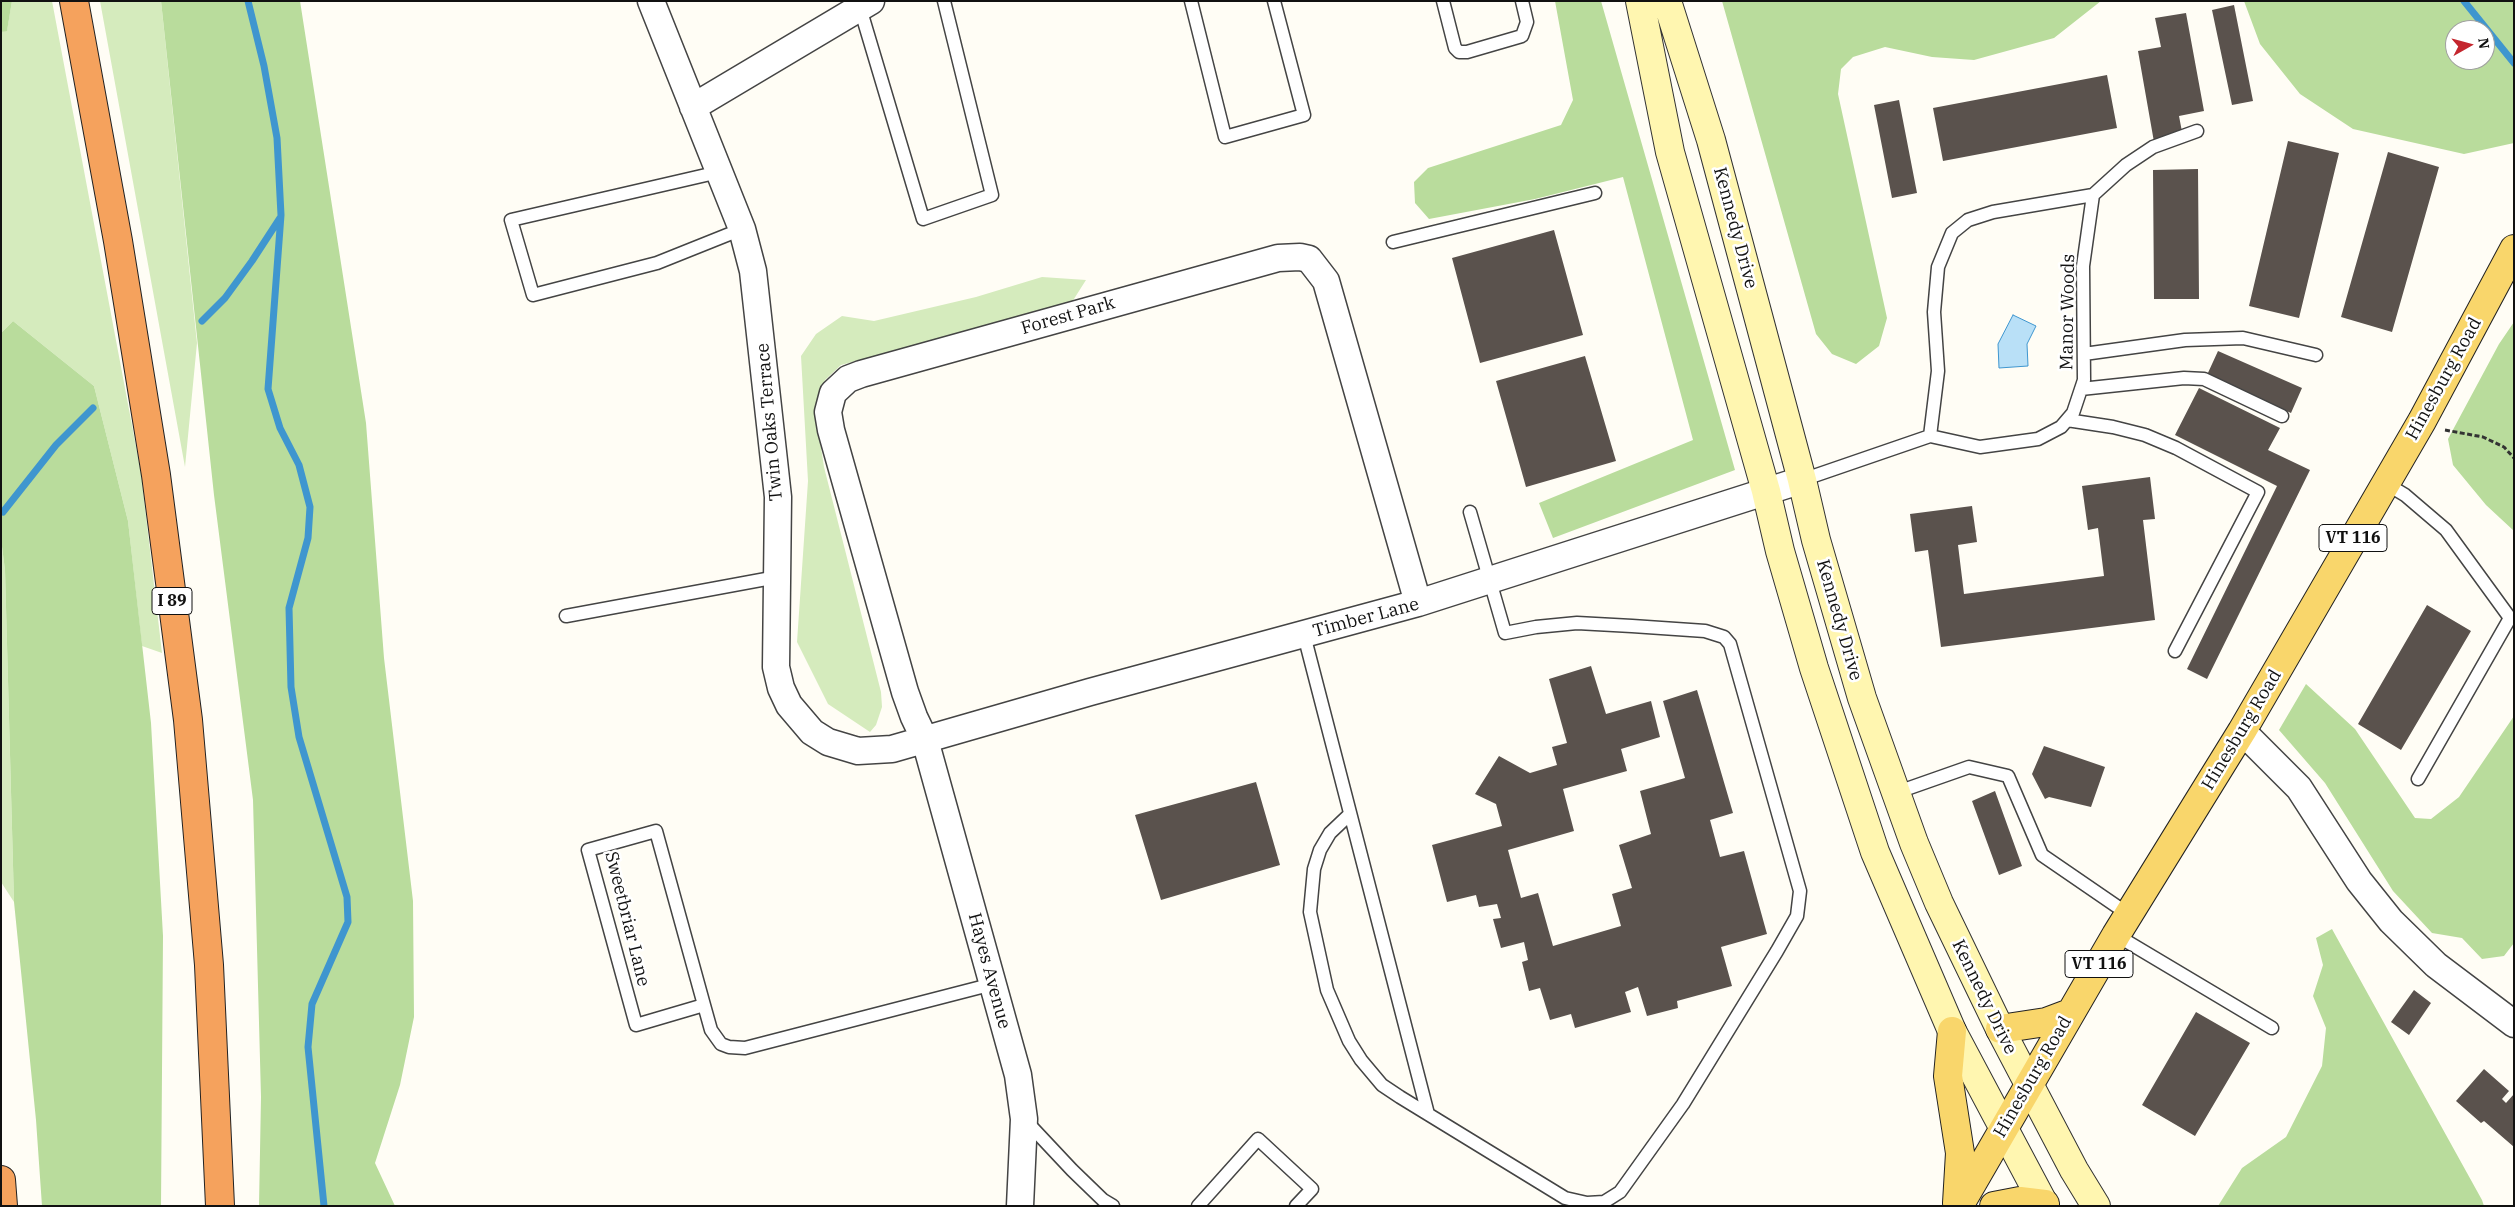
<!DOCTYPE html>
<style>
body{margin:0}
#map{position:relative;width:2515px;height:1207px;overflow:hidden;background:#fffdf5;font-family:"IBM Plex Serif",serif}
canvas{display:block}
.frame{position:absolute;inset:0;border:2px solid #111;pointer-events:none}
.north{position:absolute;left:2445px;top:20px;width:50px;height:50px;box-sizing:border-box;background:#fff;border:1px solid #a0a0a0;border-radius:50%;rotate:83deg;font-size:14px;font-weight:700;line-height:20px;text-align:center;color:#111}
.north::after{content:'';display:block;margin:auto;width:18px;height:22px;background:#c4262e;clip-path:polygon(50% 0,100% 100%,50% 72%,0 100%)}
</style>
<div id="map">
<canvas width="2515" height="1207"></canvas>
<div class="frame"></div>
<div class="north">N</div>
</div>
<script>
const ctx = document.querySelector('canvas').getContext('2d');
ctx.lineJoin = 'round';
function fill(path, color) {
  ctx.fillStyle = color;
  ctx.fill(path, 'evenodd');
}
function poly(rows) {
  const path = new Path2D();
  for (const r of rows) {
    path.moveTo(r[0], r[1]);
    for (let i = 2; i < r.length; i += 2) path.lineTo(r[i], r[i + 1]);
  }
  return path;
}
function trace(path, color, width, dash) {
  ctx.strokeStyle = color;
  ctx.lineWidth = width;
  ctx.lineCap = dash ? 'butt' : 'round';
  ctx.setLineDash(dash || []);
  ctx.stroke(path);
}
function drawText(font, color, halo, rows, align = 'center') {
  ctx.font = font + ' "IBM Plex Serif",serif';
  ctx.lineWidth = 5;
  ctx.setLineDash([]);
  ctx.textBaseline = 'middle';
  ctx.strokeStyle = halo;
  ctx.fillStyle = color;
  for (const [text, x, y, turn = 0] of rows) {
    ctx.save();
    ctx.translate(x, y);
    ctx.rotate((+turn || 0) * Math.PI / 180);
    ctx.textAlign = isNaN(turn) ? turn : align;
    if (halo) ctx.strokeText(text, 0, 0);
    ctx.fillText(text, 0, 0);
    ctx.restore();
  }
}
const green = poly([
 [12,1,52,1,141,473,162,653,142,646,128,521,94,386,13,321,1,333,1,32,7,30],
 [100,1,161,1,197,343,185,467],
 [1042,277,1086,280,1072,302,841,365,825,380,818,398,817,422,824,467,881,692,882,707,876,725,870,732,828,704,797,642,808,481,801,356,816,334,842,316,874,321,976,297],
 [1,539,5,570,14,902,1,882]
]);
const forest = poly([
 [1,1,12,1,7,31,1,32],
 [161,1,300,1,366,423,384,658,413,901,414,1017,400,1085,375,1163,395,1206,259,1206,261,1097,253,800,214,495],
 [1555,1,1601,1,1735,470,1553,538,1539,503,1693,440,1623,177,1535,199,1429,219,1415,203,1414,182,1428,168,1561,125,1573,100],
 [1722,1,2101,1,2054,38,1974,60,1932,57,1885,47,1853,57,1841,69,1838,94,1887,318,1879,346,1856,364,1832,354,1816,334],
 [2244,1,2514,1,2514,143,2464,154,2353,129,2300,94,2260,44],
 [2455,30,2485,30,2485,60,2455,60],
 [13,321,94,386,128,521,151,723,163,936,161,1206,42,1206,36,1120,14,902,5,570,1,539,1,333],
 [2514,322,2514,531,2486,505,2453,465,2448,439,2499,344],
 [2306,684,2355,729,2415,818,2431,819,2459,797,2514,716,2514,943,2504,956,2482,959,2462,938,2432,933,2393,891,2325,783,2279,730],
 [2332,929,2482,1200,2484,1206,2218,1206,2242,1168,2286,1137,2322,1066,2326,1028,2313,996,2323,965,2316,938]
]);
const water = poly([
 [2013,315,2036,326,2027,344,2028,366,1999,368,1998,344,2013,315]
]);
const stream = poly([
 [248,1,264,66,277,138,281,215,268,389,280,428,299,465,310,507,308,538,289,608,291,687,299,737,347,897,348,922,312,1004,308,1047,324,1206],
 [2464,1,2514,63],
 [202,321,225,298,252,261,280,218],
 [3,512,56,445,93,408]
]);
const building = poly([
 [2234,5,2253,101,2232,105,2212,10],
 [2186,13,2204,111,2179,116,2183,137,2154,142,2138,51,2161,47,2155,18],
 [2107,75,2117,128,1943,161,1933,108],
 [1899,100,1917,193,1892,198,1874,105],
 [2288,141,2339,153,2299,318,2249,306],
 [2388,152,2439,167,2392,332,2341,317],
 [2198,169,2199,299,2154,299,2153,170],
 [1554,230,1583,335,1480,363,1452,258],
 [2218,351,2302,388,2291,413,2207,375],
 [1585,356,1616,461,1526,487,1496,381],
 [2199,388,2280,428,2268,450,2310,470,2207,679,2187,669,2277,486,2175,435],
 [2150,477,2155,519,2143,520,2155,620,1941,647,1928,550,1915,552,1910,514,1972,506,1977,542,1958,545,1964,594,2104,576,2098,528,2088,530,2082,486],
 [2427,605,2471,631,2401,750,2358,724],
 [1591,666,1606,714,1651,701,1660,737,1621,749,1627,771,1563,789,1574,831,1508,850,1521,898,1538,893,1553,946,1621,926,1612,894,1632,888,1619,845,1651,834,1640,791,1685,778,1663,701,1697,690,1733,813,1710,820,1720,857,1744,851,1767,934,1721,947,1732,986,1677,1001,1678,1008,1647,1016,1638,987,1625,992,1631,1012,1575,1028,1571,1014,1550,1020,1540,988,1529,991,1522,962,1528,960,1524,942,1501,948,1493,919,1501,918,1497,904,1479,907,1476,895,1447,902,1432,845,1502,826,1496,804,1475,794,1499,756,1530,773,1557,765,1552,747,1567,743,1549,679],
 [2044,746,2105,767,2091,807,2049,797,2045,799,2032,774],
 [1256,782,1280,865,1161,900,1135,815],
 [1995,791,2022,866,1999,875,1972,801],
 [2414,990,2431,1003,2409,1035,2391,1022],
 [2196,1012,2250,1043,2195,1136,2142,1105],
 [2484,1069,2509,1091,2502,1099,2506,1103,2514,1094,2514,1147,2484,1121,2481,1123,2456,1101]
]);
const path = poly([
 [2445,430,2483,437,2504,447,2514,458]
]);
const lane = poly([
 [1191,1,1225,137,1304,115,1274,1],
 [1443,1,1455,48,1459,52,1467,52,1522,36,1527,22,1522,1],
 [860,8,923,219,992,195,944,1],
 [719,172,511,220,533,295,657,263,742,229],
 [1393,242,1595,193],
 [2084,354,2185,340,2243,338,2316,355],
 [2081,389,2184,378,2204,379,2282,416],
 [2067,420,2113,427,2145,435,2176,448,2258,492,2175,651],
 [1930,436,1938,371,1934,312,1938,267,1952,233,1968,220,1993,212,2093,195],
 [1802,480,1930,436,1980,447,2038,439,2061,427,2073,413,2084,380,2083,266,2093,195,2126,165,2153,147,2197,131],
 [2385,483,2405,495,2446,530,2510,618,2418,779],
 [566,616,777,577],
 [1304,635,1428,1114],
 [1895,793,1969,767,2008,776,2042,855,2128,914],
 [1350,814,1330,833,1320,850,1314,869,1310,912,1327,990,1349,1041,1361,1060,1382,1085,1400,1097,1565,1198,1587,1203,1604,1202,1620,1192,1683,1104,1777,951,1797,916,1800,891,1730,644,1724,637,1705,631,1632,626,1577,623,1536,627,1505,633,1470,512],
 [2116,935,2272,1028],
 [704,1005,656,831,588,850,636,1025,704,1005,711,1030,721,1044,729,1047,745,1048,993,984],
 [1026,1121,1072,1170,1103,1200,1113,1206],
 [1198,1206,1258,1139,1312,1189,1296,1206]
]);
const street = poly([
 [651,1,742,229,753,271,778,497,776,667,781,688,789,705,812,732,828,742,858,751,892,749,1090,692,1418,603,1802,480],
 [693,107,871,1],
 [2242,731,2299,788,2359,881,2391,921,2436,965,2514,1024],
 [1020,1206,1024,1119,1018,1075,925,740,914,717,905,692,831,430,828,412,833,393,848,379,861,374,1278,258,1300,257,1309,259,1326,281,1418,603]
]);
const secondary = poly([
 [1640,1,1670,152,1766,491,1780,551,1814,668,1875,852,1952,1031,2045,1206],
 [1667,1,1711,140,1802,480,1816,540,1862,698,1914,843,1939,903,2000,1029,2074,1170,2096,1206]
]);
const primary = poly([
 [2000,1029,2046,1022,2070,1013],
 [1952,1031,1948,1076,1960,1153,1957,1203],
 [1959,1206,2116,935,2242,731,2422,421,2514,249],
 [1994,1206,2020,1201,2045,1204]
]);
const highway = poly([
 [74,1,118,241,156,475,188,720,209,965,220,1206],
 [1,1180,3,1206]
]);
const shields = [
 [2353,538,68],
 [172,601,40],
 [2099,964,68]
];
const shieldNames = [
 ["VT 116",2353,538],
 ["I 89",172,601],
 ["VT 116",2099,964]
];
const streetNames = [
 ["Kennedy Drive",1735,228,75],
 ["Manor Woods",2068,312,-89],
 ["Forest Park",1068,316,-16],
 ["Hinesburg Road",2444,379,-61],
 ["Twin Oaks Terrace",770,422,-95],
 ["Timber Lane",1366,618,-15],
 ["Kennedy Drive",1839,620,74],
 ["Hinesburg Road",2242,730,-59],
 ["Sweetbriar Lane",627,919,76],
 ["Hayes Avenue",989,971,75],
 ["Kennedy Drive",1984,997,64],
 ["Hinesburg Road",2033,1077,-60]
];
fill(green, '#d5ebbd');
fill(forest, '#b9dc9c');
fill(water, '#b9e0f7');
trace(water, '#3f96cf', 1);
trace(stream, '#3f96cf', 7);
fill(building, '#5a524d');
trace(lane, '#444', 15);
trace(street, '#444', 29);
trace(secondary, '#333', 30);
trace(primary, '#222', 30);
trace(highway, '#222', 30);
trace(path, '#333', 3, [5, 2.5]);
trace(lane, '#fff', 12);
trace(street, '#fff', 26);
trace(secondary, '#fff6b0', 28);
trace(primary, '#f9d66b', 28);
trace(highway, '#f5a25d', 28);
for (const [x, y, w] of shields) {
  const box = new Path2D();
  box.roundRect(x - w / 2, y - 13.5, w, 27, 4);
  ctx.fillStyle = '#fff';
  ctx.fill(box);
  trace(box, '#111', 1);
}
drawText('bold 16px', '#111', null, shieldNames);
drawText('18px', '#111', '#fff', streetNames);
</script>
